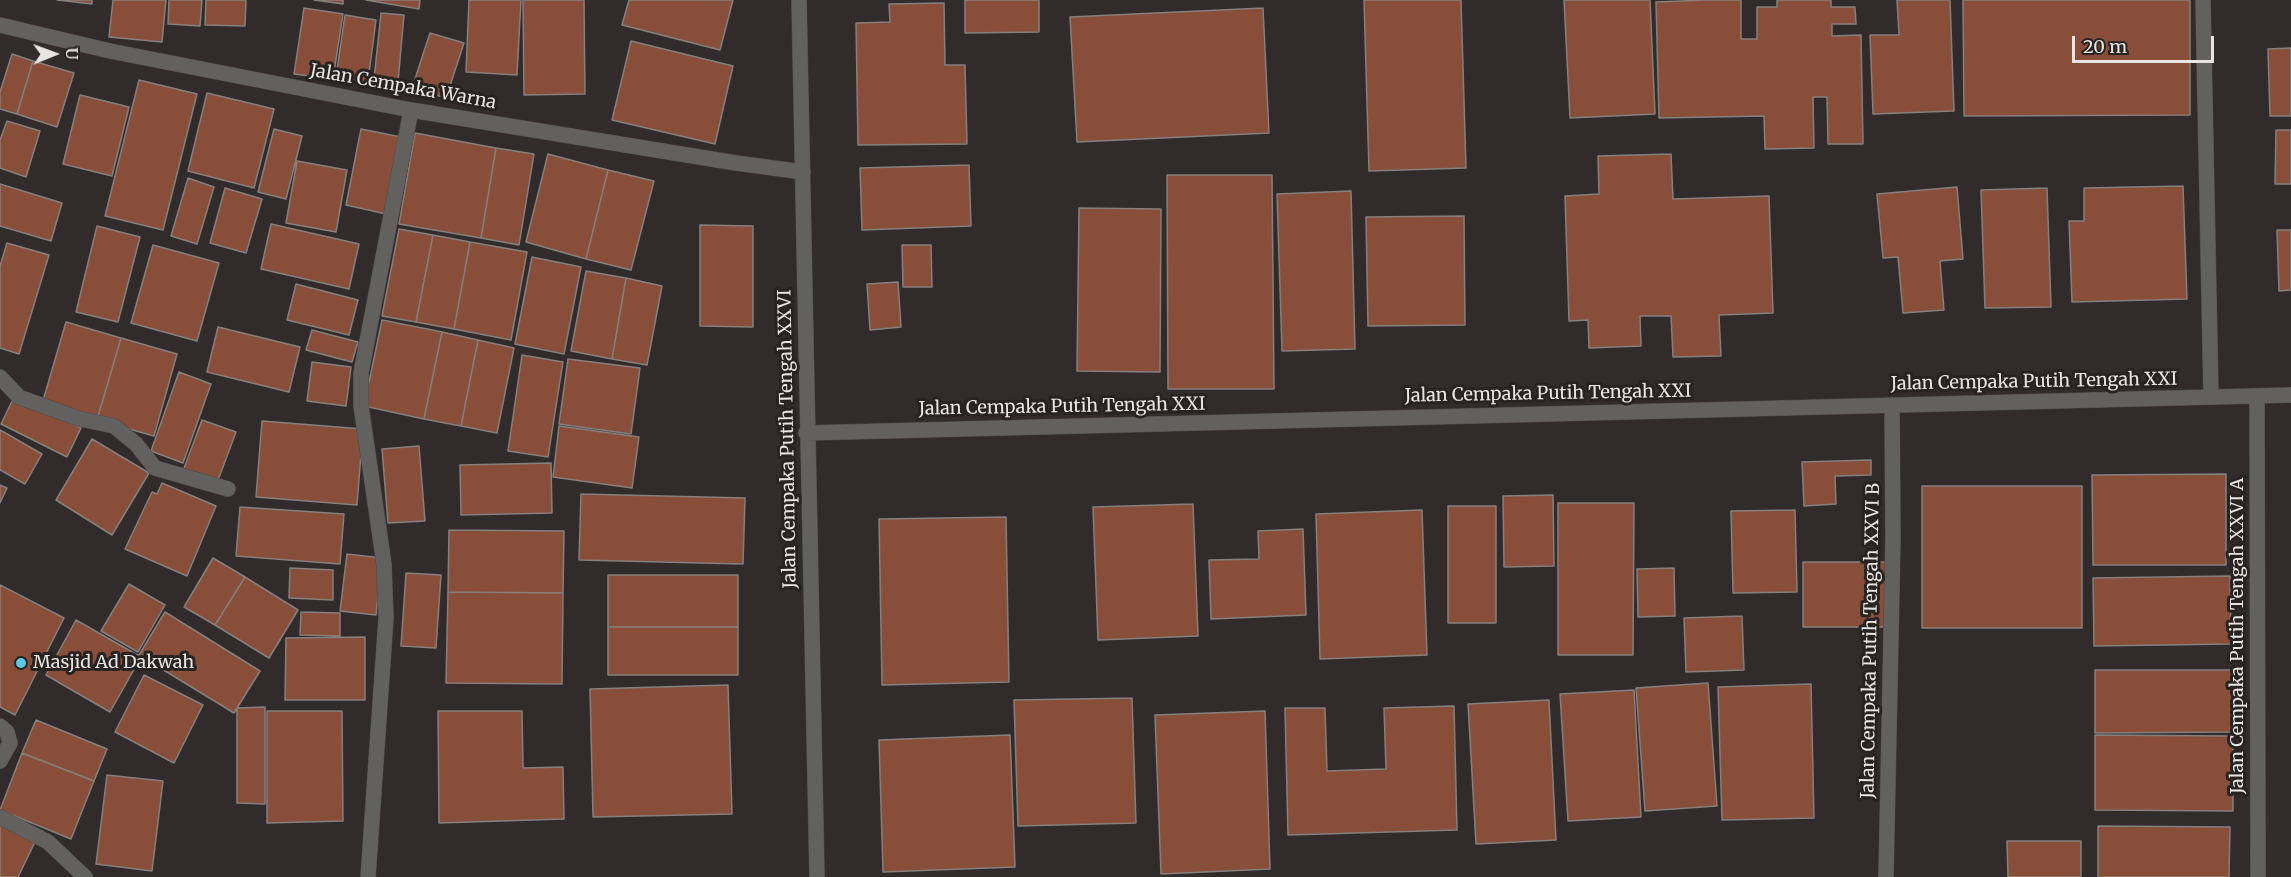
<!DOCTYPE html>
<style>
body{margin:0}
#map{position:relative;width:2291px;height:877px;overflow:hidden;background:#312c2b;font-family:Merriweather,serif}
canvas{display:block}
.north{position:absolute;left:24px;top:24px;width:60px;height:60px;-webkit-text-stroke:4px #272321;paint-order:stroke;rotate:89deg;font-size:16px;font-weight:700;line-height:24px;text-align:center;color:#e7e4e3}
.north::after{content:'';display:block;margin:auto;width:21px;height:27px;background:#e7e4e3;clip-path:polygon(50% 0,100% 100%,50% 72%,0 100%)}
.scale{position:absolute;left:2072px;top:36px;width:142px;height:27px;box-sizing:border-box;border:3px solid #e7e4e3;border-top:0;padding-left:8px;font-size:18px;line-height:21px;white-space:nowrap;color:#e7e4e3;-webkit-text-stroke:4px #272321;paint-order:stroke}
</style>
<div id="map">
<canvas width="2291" height="877"></canvas>
<div class="north">U</div>
<div class="scale">20 m</div>
</div>
<script>
const ctx = document.querySelector('canvas').getContext('2d');
ctx.lineJoin = 'round';
function fill(path, color) {
  ctx.fillStyle = color;
  ctx.fill(path, 'evenodd');
}
function poly(rows) {
  const path = new Path2D();
  for (const r of rows) {
    path.moveTo(r[0], r[1]);
    for (let i = 2; i < r.length; i += 2) path.lineTo(r[i], r[i + 1]);
  }
  return path;
}
function trace(path, color, width, dash) {
  ctx.strokeStyle = color;
  ctx.lineWidth = width;
  ctx.lineCap = dash ? 'butt' : 'round';
  ctx.setLineDash(dash || []);
  ctx.stroke(path);
}
function drawText(font, color, halo, rows, align = 'center') {
  ctx.font = font + ' Merriweather,serif';
  ctx.lineWidth = 6;
  ctx.setLineDash([]);
  ctx.textBaseline = 'middle';
  ctx.strokeStyle = halo;
  ctx.fillStyle = color;
  for (const [text, x, y, turn = 0] of rows) {
    ctx.save();
    ctx.translate(x, y);
    ctx.rotate((+turn || 0) * Math.PI / 180);
    ctx.textAlign = isNaN(turn) ? turn : align;
    if (halo) ctx.strokeText(text, 0, 0);
    ctx.fillText(text, 0, 0);
    ctx.restore();
  }
}
const building = poly([
 [57,0,92,0,92,4,57,0],
 [113,0,166,0,162,42,109,37,113,0],
 [169,0,202,0,200,26,168,24,169,0],
 [206,0,246,0,245,26,205,25,206,0],
 [314,0,343,0,343,4,314,0],
 [366,0,420,0,419,9,366,0],
 [469,0,521,0,517,75,466,72,469,0],
 [523,0,584,0,585,94,524,95,523,0],
 [629,0,733,0,720,50,622,25,629,0],
 [965,0,1039,0,1039,32,965,33,965,0],
 [1364,0,1461,0,1466,168,1369,171,1364,0],
 [1564,0,1650,0,1655,114,1570,118,1564,0],
 [1705,0,1741,0,1741,39,1757,39,1757,7,1777,7,1777,0,1831,0,1831,7,1855,7,1856,24,1832,24,1832,36,1861,35,1863,144,1828,144,1827,97,1813,97,1814,148,1765,149,1764,116,1659,118,1656,2,1705,0],
 [1897,0,1950,0,1954,111,1873,114,1870,35,1899,35,1897,0],
 [1963,0,2190,0,2190,115,1964,116,1963,0],
 [944,3,945,65,965,65,967,144,858,145,856,23,890,22,889,4,944,3],
 [304,8,343,14,333,79,294,74,304,8],
 [1263,8,1269,133,1077,142,1070,17,1263,8],
 [381,13,404,15,398,82,374,79,381,13],
 [345,15,376,20,368,81,336,77,345,15],
 [430,33,464,43,446,98,412,88,430,33],
 [631,41,733,66,715,144,612,120,631,41],
 [2291,48,2291,116,2270,116,2268,49,2291,48],
 [12,54,33,61,17,114,0,109,0,92,12,54],
 [33,61,74,73,57,127,17,114,33,61],
 [139,80,197,94,163,230,105,216,139,80],
 [207,93,274,109,254,188,188,171,207,93],
 [80,95,129,107,112,176,63,164,80,95],
 [7,121,40,131,26,177,0,168,0,140,7,121],
 [274,129,302,136,286,199,258,192,274,129],
 [361,129,401,137,386,214,346,205,361,129],
 [2276,130,2291,130,2291,184,2275,184,2276,130],
 [415,133,496,148,481,238,399,224,415,133],
 [496,148,534,154,519,245,481,238,496,148],
 [548,154,608,170,586,259,526,242,548,154],
 [1671,154,1673,199,1769,196,1773,313,1719,315,1721,356,1673,357,1671,316,1640,316,1641,346,1589,348,1588,320,1569,321,1565,196,1599,194,1598,156,1671,154],
 [297,161,347,170,336,232,286,223,297,161],
 [969,165,971,226,862,230,860,168,969,165],
 [608,170,654,181,631,270,586,259,608,170],
 [1167,175,1272,175,1274,389,1168,389,1167,175],
 [188,178,214,187,197,244,171,236,188,178],
 [0,184,62,203,51,241,0,226,0,184],
 [2183,186,2187,299,2072,302,2069,221,2084,221,2084,188,2183,186],
 [1957,187,1963,259,1940,261,1944,310,1903,313,1898,257,1883,258,1877,194,1957,187],
 [225,188,262,199,246,253,210,243,225,188],
 [2047,188,2051,307,1985,308,1981,190,2047,188],
 [1351,191,1355,349,1282,351,1277,194,1351,191],
 [1079,208,1161,209,1160,372,1077,371,1079,208],
 [1464,216,1465,325,1368,326,1366,217,1464,216],
 [271,224,359,244,349,289,261,269,271,224],
 [700,225,753,226,753,327,700,326,700,225],
 [97,226,140,237,118,322,76,312,97,226],
 [399,229,433,235,416,322,382,316,399,229],
 [2277,230,2291,230,2291,290,2279,291,2277,230],
 [433,235,470,242,454,329,416,322,433,235],
 [470,242,527,252,511,340,454,329,470,242],
 [7,243,49,255,19,354,0,348,0,266,7,243],
 [153,245,219,263,197,341,131,323,153,245],
 [902,245,931,245,932,287,903,287,902,245],
 [532,257,581,267,564,354,515,344,532,257],
 [586,271,626,278,612,359,571,351,586,271],
 [626,278,662,286,647,365,612,359,626,278],
 [898,282,901,327,870,330,867,284,898,282],
 [296,284,358,300,349,335,287,320,296,284],
 [382,320,442,332,424,419,364,406,382,320],
 [66,322,121,338,97,420,42,404,66,322],
 [218,327,300,347,289,392,207,372,218,327],
 [312,330,358,342,352,362,306,350,312,330],
 [442,332,478,340,461,426,424,419,442,332],
 [121,338,177,354,154,436,97,420,121,338],
 [478,340,514,348,497,433,461,426,478,340],
 [522,355,563,362,548,457,508,451,522,355],
 [568,359,640,368,631,434,559,424,568,359],
 [312,362,351,367,346,406,307,401,312,362],
 [179,372,211,384,183,463,151,451,179,372],
 [15,395,81,428,67,457,1,424,15,395],
 [202,420,236,432,217,483,183,471,202,420],
 [262,421,363,429,357,505,256,497,262,421],
 [559,426,639,437,632,488,553,477,559,426],
 [0,430,42,454,25,484,0,470,0,430],
 [92,439,149,473,112,535,56,500,92,439],
 [419,446,425,521,388,523,382,449,419,446],
 [1871,460,1871,475,1835,476,1836,504,1804,506,1802,462,1871,460],
 [551,463,552,513,461,515,460,465,551,463],
 [2226,474,2226,565,2093,565,2092,475,2226,474],
 [162,483,216,506,187,576,125,549,152,492,157,494,162,483],
 [0,485,7,488,0,503,0,485],
 [1922,486,2082,486,2082,628,1922,628,1922,486],
 [581,494,745,498,743,564,579,560,581,494],
 [1553,495,1554,566,1504,567,1503,496,1553,495],
 [1558,503,1634,503,1633,655,1558,655,1558,503],
 [1193,504,1198,636,1098,640,1093,507,1193,504],
 [1448,506,1496,506,1496,623,1448,623,1448,506],
 [240,507,344,514,340,564,236,556,240,507],
 [1422,510,1427,655,1320,659,1316,514,1422,510],
 [1795,510,1797,592,1733,593,1731,511,1795,510],
 [1006,517,1009,682,882,685,879,519,1006,517],
 [1303,529,1306,615,1211,619,1209,560,1259,559,1258,531,1303,529],
 [449,530,564,531,563,593,448,592,449,530],
 [347,554,382,558,376,615,340,611,347,554],
 [213,558,245,577,215,625,184,607,213,558],
 [1803,562,1890,562,1889,627,1803,627,1803,562],
 [290,568,333,570,333,600,289,598,290,568],
 [1674,568,1675,616,1638,617,1637,569,1674,568],
 [406,573,441,575,436,648,401,646,406,573],
 [608,575,738,575,738,627,608,627,608,575],
 [2230,576,2231,644,2094,646,2093,578,2230,576],
 [245,577,298,610,269,658,215,625,245,577],
 [129,584,165,605,138,652,101,631,129,584],
 [0,585,64,618,15,715,0,707,0,585],
 [448,592,563,593,562,684,446,683,448,592],
 [165,612,260,671,234,713,139,655,165,612],
 [301,612,340,613,340,636,300,635,301,612],
 [1742,616,1744,670,1686,672,1684,618,1742,616],
 [76,620,141,657,110,712,46,675,76,620],
 [608,627,738,627,738,675,608,675,608,627],
 [365,637,365,700,285,700,286,638,365,637],
 [2095,670,2233,670,2233,732,2095,733,2095,670],
 [144,675,203,705,174,763,115,732,144,675],
 [1708,683,1717,806,1645,811,1636,688,1708,683],
 [1811,684,1814,818,1722,820,1718,687,1811,684],
 [728,685,732,814,593,817,590,689,728,685],
 [1634,690,1641,817,1568,821,1560,694,1634,690],
 [1132,698,1136,823,1018,826,1014,700,1132,698],
 [1549,700,1556,840,1476,844,1468,704,1549,700],
 [1454,706,1457,830,1288,835,1285,708,1325,708,1327,771,1386,769,1384,708,1454,706],
 [265,707,265,804,237,803,237,708,265,707],
 [267,711,342,711,343,821,267,823,267,711],
 [438,711,522,711,523,768,563,767,564,819,439,823,438,711],
 [1265,711,1270,869,1161,874,1155,715,1265,711],
 [36,720,107,749,94,781,22,753,36,720],
 [1010,735,1015,867,883,872,879,740,1010,735],
 [2095,735,2233,736,2233,811,2095,810,2095,735],
 [22,753,94,781,71,839,0,810,22,753],
 [107,775,163,781,152,871,96,864,107,775],
 [0,825,35,842,18,877,0,877,0,825],
 [2098,826,2230,827,2229,877,2098,877,2098,826],
 [2007,841,2081,841,2081,877,2008,877,2007,841]
]);
const street = poly([
 [799,0,817,877],
 [2203,0,2211,397],
 [0,25,110,51,411,110,736,163,803,172],
 [0,377,19,397,80,419,114,426,136,444,155,468,228,489],
 [2257,396,2258,877],
 [806,433,2291,395],
 [0,726,7,732,10,743,0,761],
 [0,817,48,842,85,877],
 [368,877,386,618,384,564,361,406,361,373,411,110],
 [1886,877,1893,538,1892,405]
]);
const markers = [
 [21,663,6,"#5ac8e6"]
];
const streetNames = [
 ["Jalan Cempaka Warna",403,87,10],
 ["Jalan Cempaka Putih Tengah XXI",2034,382,-1],
 ["Jalan Cempaka Putih Tengah XXI",1548,394,-1],
 ["Jalan Cempaka Putih Tengah XXI",1062,407,-1],
 ["Jalan Cempaka Putih Tengah XXVI",788,439,-91],
 ["Jalan Cempaka Putih Tengah XXVI A",2238,636,-90],
 ["Jalan Cempaka Putih Tengah XXVI B",1871,641,-89]
];
const poiNames = [
 ["Masjid Ad Dakwah",33,663]
];
fill(building, '#894e39');
trace(building, '#85807e', 1.5);
trace(street, '#4e4948', 16);
trace(street, '#636160', 15);
for (const [x, y, r, color] of markers) {
  const dot = new Path2D();
  dot.arc(x, y, r, 0, 2 * Math.PI);
  ctx.fillStyle = color;
  ctx.fill(dot);
  trace(dot, '#272321', 2);
}
drawText('18px', '#e7e4e3', '#272321', streetNames);
drawText('18px', '#e7e4e3', '#272321', poiNames, 'left');
</script>
